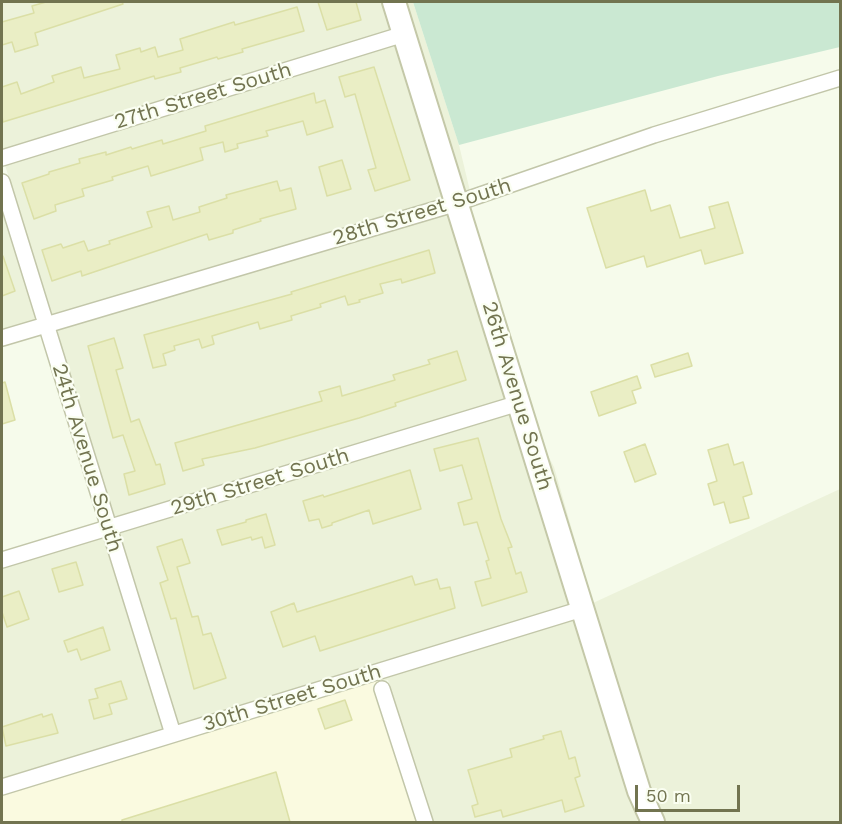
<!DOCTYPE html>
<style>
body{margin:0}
#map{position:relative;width:842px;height:824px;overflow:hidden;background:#f6fbeb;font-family:"Work Sans",sans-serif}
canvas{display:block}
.frame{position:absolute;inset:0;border:3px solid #727450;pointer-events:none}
.scale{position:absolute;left:635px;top:785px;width:105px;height:27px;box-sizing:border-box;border:3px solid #727450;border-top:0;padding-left:8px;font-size:18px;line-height:21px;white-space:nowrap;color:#727450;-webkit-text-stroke:4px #fafef1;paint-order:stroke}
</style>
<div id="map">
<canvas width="842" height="824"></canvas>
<div class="frame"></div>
<div class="scale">50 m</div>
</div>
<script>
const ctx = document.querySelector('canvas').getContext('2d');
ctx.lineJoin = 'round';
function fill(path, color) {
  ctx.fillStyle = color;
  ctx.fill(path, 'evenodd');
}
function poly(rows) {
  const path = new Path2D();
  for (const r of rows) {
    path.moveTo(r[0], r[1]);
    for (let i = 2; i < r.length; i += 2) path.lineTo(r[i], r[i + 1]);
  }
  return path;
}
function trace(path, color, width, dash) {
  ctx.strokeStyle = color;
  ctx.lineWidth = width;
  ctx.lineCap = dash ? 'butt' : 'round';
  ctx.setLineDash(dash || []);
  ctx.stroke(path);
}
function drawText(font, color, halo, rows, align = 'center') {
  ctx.font = font + ' "Work Sans",sans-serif';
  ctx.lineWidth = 4.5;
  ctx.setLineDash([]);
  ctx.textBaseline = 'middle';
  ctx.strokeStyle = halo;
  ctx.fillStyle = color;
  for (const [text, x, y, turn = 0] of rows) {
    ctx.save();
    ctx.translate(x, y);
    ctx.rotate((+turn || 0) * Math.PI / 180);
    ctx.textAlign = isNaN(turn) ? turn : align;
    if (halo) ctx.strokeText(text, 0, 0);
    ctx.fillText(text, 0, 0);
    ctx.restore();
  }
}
const residential = poly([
 [2,2,386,2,394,29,2,150],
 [403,2,413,2,459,145,470,191,462,194],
 [398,43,447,199,52,316,5,165],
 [2,210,36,320,2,330],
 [451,213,508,398,115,518,56,329],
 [513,412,572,604,179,725,119,532],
 [537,434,554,467,593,603,840,489,840,822,659,822],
 [103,537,163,730,2,779,2,568],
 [577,618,631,794,638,822,433,822,388,680,383,681,382,678]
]);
const commercial = poly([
 [382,678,383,681,372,685,416,822,2,822,2,794]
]);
const green = poly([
 [413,2,840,2,840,47,718,76,459,145]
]);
const building = poly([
 [46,2,122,2,123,4,35,33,38,45,15,52,12,42,2,45,2,22,34,13,32,6,46,2],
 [318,2,356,2,361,20,327,30,318,2],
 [297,7,304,31,242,49,243,52,218,59,217,57,180,68,181,72,155,79,154,76,3,122,2,116,2,87,17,82,21,94,54,82,52,76,81,67,84,78,120,69,116,55,140,48,141,52,155,47,158,57,183,50,180,39,234,22,235,25,297,7],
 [374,67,410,180,375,191,368,170,376,168,355,94,345,97,339,77,374,67],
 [314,93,316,103,325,100,333,127,307,135,303,121,266,131,268,136,237,144,238,148,225,152,223,142,200,148,203,160,151,176,148,166,112,177,113,180,82,189,84,196,55,205,56,211,34,219,22,183,49,174,49,172,80,163,79,159,106,152,106,155,131,147,132,149,162,140,163,144,206,131,205,126,314,93],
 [342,160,351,189,327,196,319,167,342,160],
 [277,181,280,191,291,188,296,209,260,219,261,221,233,230,233,233,209,240,207,234,82,276,81,271,52,281,42,250,61,244,63,248,84,241,88,251,110,244,109,241,152,227,147,212,169,206,173,220,200,212,199,207,227,198,226,195,277,181],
 [645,190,651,211,670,205,680,238,715,228,709,207,728,202,743,253,705,264,701,250,647,267,644,256,606,268,587,208,645,190],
 [429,250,435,273,402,283,401,279,380,284,383,293,359,300,360,302,348,305,345,296,320,304,321,307,291,316,292,320,260,329,258,322,212,336,214,344,202,348,199,339,174,346,175,350,163,354,166,365,153,368,144,335,292,294,291,292,429,250],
 [2,256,3,256,15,291,2,296,2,256],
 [114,338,123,368,116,370,131,422,139,419,156,465,160,464,165,484,129,495,124,474,135,471,123,435,113,438,88,346,114,338],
 [457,351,466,380,395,403,396,406,359,418,255,448,202,459,204,465,183,471,175,443,322,401,319,392,340,386,342,396,395,380,393,375,430,364,428,360,457,351],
 [688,353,692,366,655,377,651,365,688,353],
 [637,376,641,388,632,391,636,403,599,416,591,392,637,376],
 [5,382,15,420,2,424,2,383,5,382],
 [478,438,501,519,512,547,508,548,516,574,521,572,527,592,482,606,475,582,491,578,486,561,489,560,477,522,464,525,458,503,472,499,462,465,440,471,434,449,478,438],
 [645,444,656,474,635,482,624,452,645,444],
 [728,444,734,465,743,462,752,494,743,497,749,518,730,523,724,502,714,505,708,484,717,481,708,450,728,444],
 [410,470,421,509,373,524,369,510,332,523,332,525,322,528,319,519,309,521,303,501,323,495,324,497,410,470],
 [266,514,275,545,265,548,262,537,252,540,251,537,222,545,217,530,246,522,246,520,266,514],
 [182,539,190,563,177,567,192,617,198,616,203,635,211,633,226,678,194,689,176,618,171,619,160,583,168,580,157,547,182,539],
 [76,562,83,585,59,592,52,569,76,562],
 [412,576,415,585,437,579,440,589,450,587,455,608,320,651,315,636,283,647,271,612,294,603,297,612,412,576],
 [19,591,29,619,7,627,2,612,2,597,19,591],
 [103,627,110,650,81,660,77,649,68,652,64,641,103,627],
 [121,681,127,699,109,704,112,714,94,719,89,700,98,698,95,689,121,681],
 [345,700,352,720,325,729,318,709,345,700],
 [42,714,43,717,52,714,58,733,6,746,2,727,42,714],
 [561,731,569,759,575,757,580,776,575,778,584,806,565,812,562,800,503,817,501,810,475,817,472,806,478,804,468,770,512,757,510,749,544,739,543,736,561,731],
 [276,772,290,822,122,822,122,820,276,772]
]);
const street = poly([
 [2,158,404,34],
 [2,182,173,734],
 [2,338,457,203,654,135,840,78],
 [2,560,519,403],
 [382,689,425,822],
 [2,787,582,609]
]);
const secondary = poly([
 [394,2,639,791,653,822]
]);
const streetNames = [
 ["27th Street South",203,96,-17],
 ["28th Street South",422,212,-17],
 ["26th Avenue South",517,396,73],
 ["24th Avenue South",87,458,73],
 ["29th Street South",260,482,-17],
 ["30th Street South",292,698,-17]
];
fill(residential, '#ecf2da');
fill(commercial, '#fafae0');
fill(green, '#cae8d2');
fill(building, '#eaeec5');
trace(building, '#dbdfa6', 1.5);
trace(street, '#c2c6a9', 18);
trace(secondary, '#c4c8a8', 26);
trace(street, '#fff', 15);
trace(secondary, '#fff', 22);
drawText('21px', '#727450', '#fafef1', streetNames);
</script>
